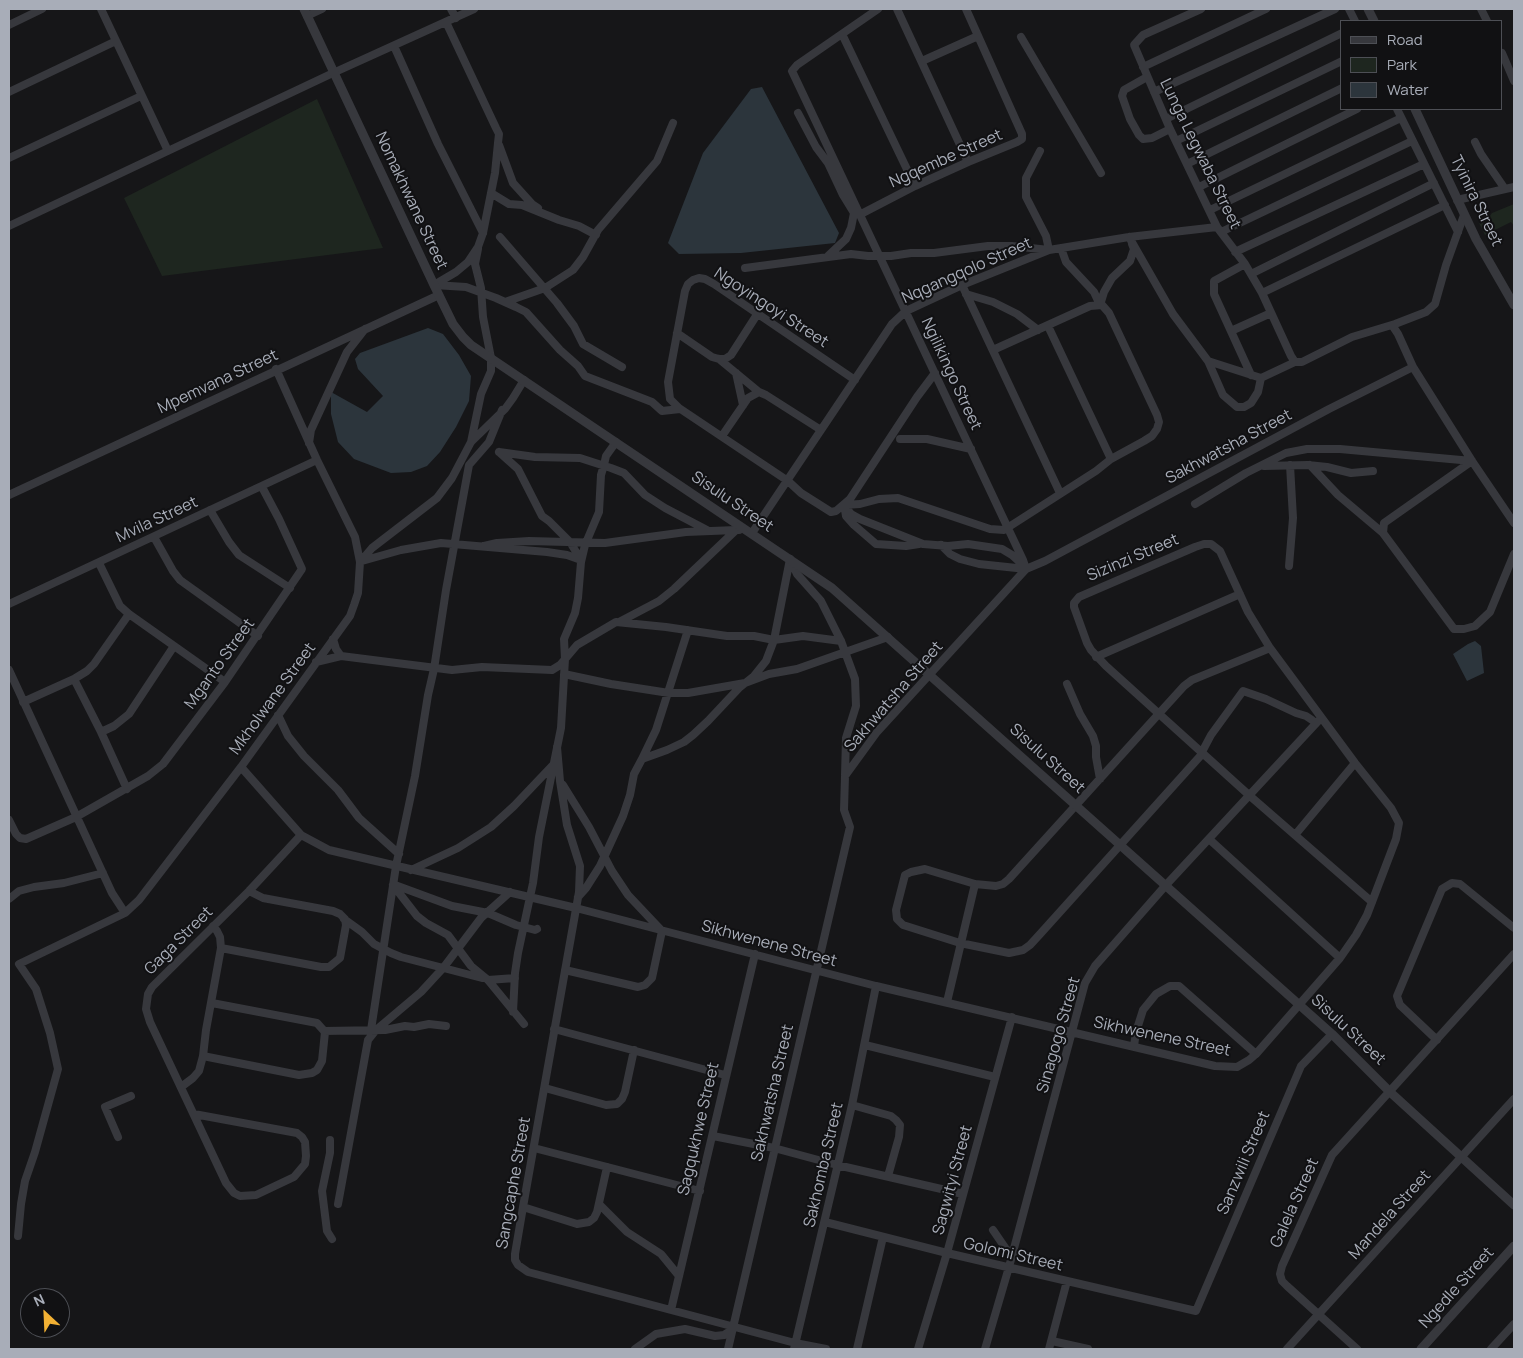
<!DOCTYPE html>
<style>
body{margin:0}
#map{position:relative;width:1523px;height:1358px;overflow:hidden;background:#161618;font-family:Manrope,sans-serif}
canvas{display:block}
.frame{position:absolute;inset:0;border:10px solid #a8adb8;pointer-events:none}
.legend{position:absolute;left:1340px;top:20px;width:162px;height:90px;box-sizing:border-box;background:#111113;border:1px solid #4d4f55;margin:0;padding:6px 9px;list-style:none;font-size:15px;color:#a8adb8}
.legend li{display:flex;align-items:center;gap:10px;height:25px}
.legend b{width:25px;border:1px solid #4d4f55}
.north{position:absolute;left:20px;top:1288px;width:50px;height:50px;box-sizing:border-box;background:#111113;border:1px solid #4d4f55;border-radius:50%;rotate:335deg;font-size:14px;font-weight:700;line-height:20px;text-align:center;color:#a8adb8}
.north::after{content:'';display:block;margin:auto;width:18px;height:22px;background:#f2b134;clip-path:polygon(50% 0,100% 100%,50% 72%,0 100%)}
</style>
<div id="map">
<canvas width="1523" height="1358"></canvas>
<div class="frame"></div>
<ul class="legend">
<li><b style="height:6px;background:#37383d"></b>Road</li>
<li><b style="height:14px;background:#1e261f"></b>Park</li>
<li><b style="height:14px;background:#2c353c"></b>Water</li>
</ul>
<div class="north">N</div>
</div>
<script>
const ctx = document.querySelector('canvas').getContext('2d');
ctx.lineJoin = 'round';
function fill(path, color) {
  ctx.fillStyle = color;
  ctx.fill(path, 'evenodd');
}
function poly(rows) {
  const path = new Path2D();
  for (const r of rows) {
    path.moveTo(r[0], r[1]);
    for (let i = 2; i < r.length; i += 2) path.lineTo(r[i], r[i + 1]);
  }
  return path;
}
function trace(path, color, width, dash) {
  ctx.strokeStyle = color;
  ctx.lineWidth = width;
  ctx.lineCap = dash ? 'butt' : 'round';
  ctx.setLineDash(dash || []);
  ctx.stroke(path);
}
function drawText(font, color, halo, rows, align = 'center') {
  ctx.font = font + ' Manrope,sans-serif';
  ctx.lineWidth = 4;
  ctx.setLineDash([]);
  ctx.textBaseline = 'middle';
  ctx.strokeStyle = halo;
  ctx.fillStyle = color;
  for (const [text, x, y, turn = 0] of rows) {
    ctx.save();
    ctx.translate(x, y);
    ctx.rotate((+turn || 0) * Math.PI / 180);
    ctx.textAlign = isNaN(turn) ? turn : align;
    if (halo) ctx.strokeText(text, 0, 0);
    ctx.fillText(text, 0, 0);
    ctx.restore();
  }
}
const green = poly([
 [317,99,383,248,162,276,124,198],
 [1514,204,1514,226,1511,222,1485,235,1479,223,1487,220,1492,213]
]);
const water = poly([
 [762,87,839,233,835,243,741,253,679,254,668,243,703,153,751,89],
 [428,328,443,334,459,355,471,376,469,401,456,427,440,452,427,466,411,472,391,473,354,459,338,442,331,414,331,392,367,412,383,396,358,369,355,359,360,353],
 [1475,641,1481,646,1484,673,1467,681,1453,654,1468,644]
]);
const minor = poly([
 [101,9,168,151],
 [451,9,456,18],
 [878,9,797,65,792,71,1023,560,1026,569],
 [897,9,968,162],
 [1201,9,1143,35,1134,45,1170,129,1217,227,1245,264,1262,293,1291,356,1295,362,1302,362,1352,337,1395,324,1426,312,1435,304,1446,265,1464,215],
 [1349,9,1355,21],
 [1481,9,1487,21],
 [307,16,322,9],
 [9,25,42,9],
 [842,34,915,186],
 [1021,37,1101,173],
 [394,46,438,144,483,233],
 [1502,53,1514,81],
 [922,61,978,36],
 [1143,67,1266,9],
 [1147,77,1124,90,1122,96,1130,119,1139,135,1143,139,1152,138,1170,129],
 [9,92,116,41],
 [1154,92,1335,9],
 [1397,109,1458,232],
 [798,113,816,147,828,163,843,195,854,213,851,228,846,239,828,256],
 [1166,119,1342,33],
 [1176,141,1342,61],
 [1475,142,1481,154,1505,189],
 [499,145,513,183,532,204,538,208],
 [9,158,141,96],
 [1187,164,1342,88],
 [1199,187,1357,109],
 [491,193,509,204,522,205,559,220,579,226,596,235],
 [1457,200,1514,187],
 [1210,210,1401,118],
 [861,214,915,186,968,162,1017,142,1022,139,1022,134,966,9],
 [9,226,333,73,474,9],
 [1221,232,1412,141],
 [500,237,557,303,574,326,583,344,622,367],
 [1129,237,1173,314,1208,361,1261,378,1295,362],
 [1061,248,1066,262,1094,292,1100,305],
 [1235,252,1424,164],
 [1245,264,1214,281,1214,294,1251,375],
 [745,268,851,254,868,256,891,256,911,253,934,253,988,246,1012,246,1049,250,1046,236,1026,197,1026,178,1040,151],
 [1251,274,1434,183],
 [434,285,456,272,468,262,478,247,483,233,495,173,498,143,499,134,496,128,446,22],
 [434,285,466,287,496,298,516,307,526,312,560,350,578,366,585,376,652,402,662,411,680,409],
 [962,285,1060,493],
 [1262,293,1445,205],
 [966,294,993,302,1017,314,1038,330],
 [505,302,545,288,573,270,583,257,598,230,657,161,673,123],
 [1100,305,1104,292,1112,278,1130,261,1134,249,1132,244],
 [1392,325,1398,334,1413,367,1472,461,1514,523],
 [1048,326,1111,459],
 [1231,331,1271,313],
 [677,333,712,357,719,359,725,359,731,355,758,313],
 [719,359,759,392],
 [1208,361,1223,395,1237,407,1244,407,1251,403,1258,392,1261,378],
 [736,373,743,405],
 [855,380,714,284,705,279,699,278,693,280,688,284,685,291,668,382,670,399,679,408,788,481,801,493,831,512,836,511,850,499,917,397,935,373],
 [722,436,748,398,759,392,766,395,821,430],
 [900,439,927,439,971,449],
 [471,442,481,394,491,371,491,358,483,317,481,288,475,264,478,249],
 [309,443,311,430,347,352,365,329],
 [499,452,535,457,580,458,611,468,624,473,645,495,665,508,707,530],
 [499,452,518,469,542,516,549,521,570,542,581,560],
 [1472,461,1384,523,1383,533,1454,629,1464,629,1475,626,1490,612,1514,554],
 [1310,465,1338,495,1383,533],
 [1264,466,1308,465,1327,467,1351,473,1373,471],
 [9,495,439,295],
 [1195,504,1246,473,1286,453,1307,449,1340,449,1472,461],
 [844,505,860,504,879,499,898,498,990,529,1004,530,1096,471,1111,459,1144,441,1152,436,1157,429,1159,422,1157,415,1109,313,1102,305,1090,306,993,350],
 [844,505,851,514,860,519,923,544,948,546,968,544,1002,549,1012,555,1023,565],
 [210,510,229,542,239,555,290,588],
 [845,510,846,516,854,525,876,544,906,546,919,544],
 [752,533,892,324,906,311,962,285,1049,250,1129,237,1217,227],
 [154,537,173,571,180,580,258,636],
 [941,545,950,554,960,559,979,564,1026,569],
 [484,546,497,543,529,541,605,543,686,532,736,530],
 [790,559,797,574,821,601,841,641,855,679,856,706,846,738,845,775],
 [361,561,372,548,437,498,452,478,471,442,505,409,513,398,524,380],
 [362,561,401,550,441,543,547,552,567,555,581,560],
 [99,563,120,606,129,614,225,682],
 [1289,566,1293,518,1290,465],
 [9,604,317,460],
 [619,622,659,601,674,589,736,530,739,530],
 [333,639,336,649,341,656],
 [1096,657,1240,594],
 [316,662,341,656,452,670,482,667,552,670,560,665,577,645,616,622,666,627,727,636,754,636,774,640,803,636,841,641],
 [9,670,112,893,125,913],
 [564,674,611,684,669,693,688,693,745,683,769,674,797,669,888,637],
 [74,679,101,732,127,789],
 [1067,684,1080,714,1093,736,1096,746,1096,757,1100,779],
 [23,702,74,679,87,671,94,664,129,614],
 [278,715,288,736,304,756,338,790,359,818,399,854],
 [101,732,114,726,129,714,174,646],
 [557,747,560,781,567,825,580,866,579,892,523,1207,515,1254,515,1260,518,1265,528,1272,795,1343,826,1349],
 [1202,752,1211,735,1243,691,1266,699,1296,713,1306,716,1312,720],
 [1203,753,1041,933,1030,945,1023,950,1009,953,960,943,903,925,897,919,896,910,905,875,911,872,925,869,975,884,996,886,1003,884,1009,879,1184,686,1192,680,1270,648],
 [642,759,656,730,688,630],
 [241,767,301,835,329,850,576,908,876,986,1215,1066,1237,1067,1249,1060,1256,1054,1340,958,1356,935,1367,915,1396,839,1399,823,1391,808,1355,763,1270,648,1248,612,1220,551,1211,544,1204,544,1195,547,1079,597,1074,603,1074,607,1087,643,1091,650,1106,666,1250,796,1372,902],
 [563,785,589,827,612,871,628,895,662,931,652,978,645,985,638,987,565,970],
 [9,820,16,834,20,838,26,839,76,817,148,776,163,764,225,682,302,569,279,519,262,487],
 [1295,835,1355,763],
 [1209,839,1340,958],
 [411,870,458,848,491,827,514,806,553,765],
 [393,885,417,916,426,923,448,935,471,966,488,980,524,1024],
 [395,885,452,906,488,913,516,925,535,930,537,929],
 [578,897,586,888,600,866,623,816,630,795,634,774,642,759,667,750,684,742,693,735,708,721,739,688,754,676,766,661,774,640,790,559],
 [9,899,19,891,34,887,64,883,103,873],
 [344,919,362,932,374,944,391,953,401,957,482,978],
 [221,948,321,967,329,967,340,958,346,925,345,919,340,914,333,911,263,898,249,891],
 [488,980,515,978],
 [947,1002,975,884],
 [513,1012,515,973,518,953,533,883,539,837,561,728,565,659,564,639,575,613,578,598,581,562,585,545,599,512,601,475,604,465,606,456,616,442],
 [554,1029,725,1075],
 [371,1030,396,866,415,776,428,695,434,669,446,590,469,465,489,442,502,410],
 [324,1031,385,1030,405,1026,414,1027,429,1024,446,1026],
 [1437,1040,1400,1005,1397,996,1442,889,1452,883,1460,884,1514,928],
 [865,1045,995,1077],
 [1134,1046,1136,1032,1143,1010,1156,994,1170,986,1179,986,1256,1054],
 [203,1056,299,1075,312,1073,317,1070,322,1061,325,1032,317,1023,212,1003],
 [181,1087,193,1078,199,1071,203,1056,206,1030,221,948,220,937,217,931,213,926],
 [545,1088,606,1105,617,1104,622,1099,625,1092,634,1050],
 [852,1105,891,1116,896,1120,900,1125,899,1137,888,1176],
 [194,1114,297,1133,302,1137,305,1142,306,1156,305,1164,294,1177,256,1195,240,1196,234,1193,226,1183,150,1022,146,1009,148,994,152,987,249,891,301,835],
 [713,1136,774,1148,837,1165,963,1194],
 [118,1137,105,1107,131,1096],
 [330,1140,330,1153,322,1191,327,1231,332,1239],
 [534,1148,700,1191],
 [338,1204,368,1040,376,1030,421,992,444,967,481,918,510,892],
 [599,1204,627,1232,661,1254,679,1276],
 [523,1207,577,1224,589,1222,594,1218,597,1212,607,1167],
 [825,1222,947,1253,1196,1311,1301,1066,1332,1034],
 [993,1230,1006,1249,1013,1254],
 [18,1236,21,1204,25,1181,35,1152,58,1069,50,1033,36,989,19,964,125,913,139,900,241,767,350,616,354,605,358,593,360,562,355,537,317,460,276,369],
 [671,1310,755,954],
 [1052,1341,1088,1349],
 [635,1349,656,1334,685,1329,715,1336,724,1335,732,1330],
 [728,1349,850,827,844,810,845,776,877,732,1026,569,1045,561,1329,409,1413,367],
 [794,1349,852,1105,876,986],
 [857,1349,883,1237],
 [918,1349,947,1253,1012,1017],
 [985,1349,1009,1267,1085,983,1095,966,1166,885,1321,718],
 [1049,1349,1067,1281],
 [1287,1349,1514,1099],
 [1357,1349,1287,1286,1282,1281,1280,1274,1282,1266,1332,1155,1514,954],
 [1491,1349,1514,1324]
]);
const tertiary = poly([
 [304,9,434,285,453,324,463,337,471,345,832,588,1332,1034,1390,1092,1514,1205],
 [1368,9,1374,21],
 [1415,109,1476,239,1514,305],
 [1421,1349,1514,1246]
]);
const streetNames = [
 ["Lunga Legwaba Street",1200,154,64],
 ["Ngqembe Street",946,159,-24],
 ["Nomakhwane Street",411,201,65],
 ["Tyinira Street",1476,201,64],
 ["Nqgangqolo Street",967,271,-24],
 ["Ngoyingoyi Street",771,308,33],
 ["Ngilikingo Street",951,374,65],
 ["Mpemvana Street",218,382,-25],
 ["Sakhwatsha Street",1229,447,-28],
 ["Sisulu Street",732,502,34],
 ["Mvila Street",157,520,-25],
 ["Sizinzi Street",1133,558,-23],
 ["Mganto Street",220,664,-54],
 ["Sakhwatsha Street",894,697,-49],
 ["Mkholwane Street",273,699,-54],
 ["Sisulu Street",1047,759,42],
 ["Gaga Street",179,941,-45],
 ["Sikhwenene Street",769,944,15],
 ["Sisulu Street",1348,1030,43],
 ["Sinagogo Street",1059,1035,-74],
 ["Sikhwenene Street",1162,1037,12],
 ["Sakhwatsha Street",773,1093,-77],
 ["Sagqukhwe Street",699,1129,-77],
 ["Sanzwili Street",1244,1163,-67],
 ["Sakhomba Street",824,1165,-77],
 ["Sagwityi Street",953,1180,-75],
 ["Sangcaphe Street",514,1183,-80],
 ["Galela Street",1295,1203,-66],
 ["Mandela Street",1390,1215,-48],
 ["Golomi Street",1013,1255,13],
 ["Ngedle Street",1457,1288,-48]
];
fill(green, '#1e261f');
fill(water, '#2c353c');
trace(minor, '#37383d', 8);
trace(tertiary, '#37383d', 9);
drawText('16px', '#a8adb8', '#111113', streetNames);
</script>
